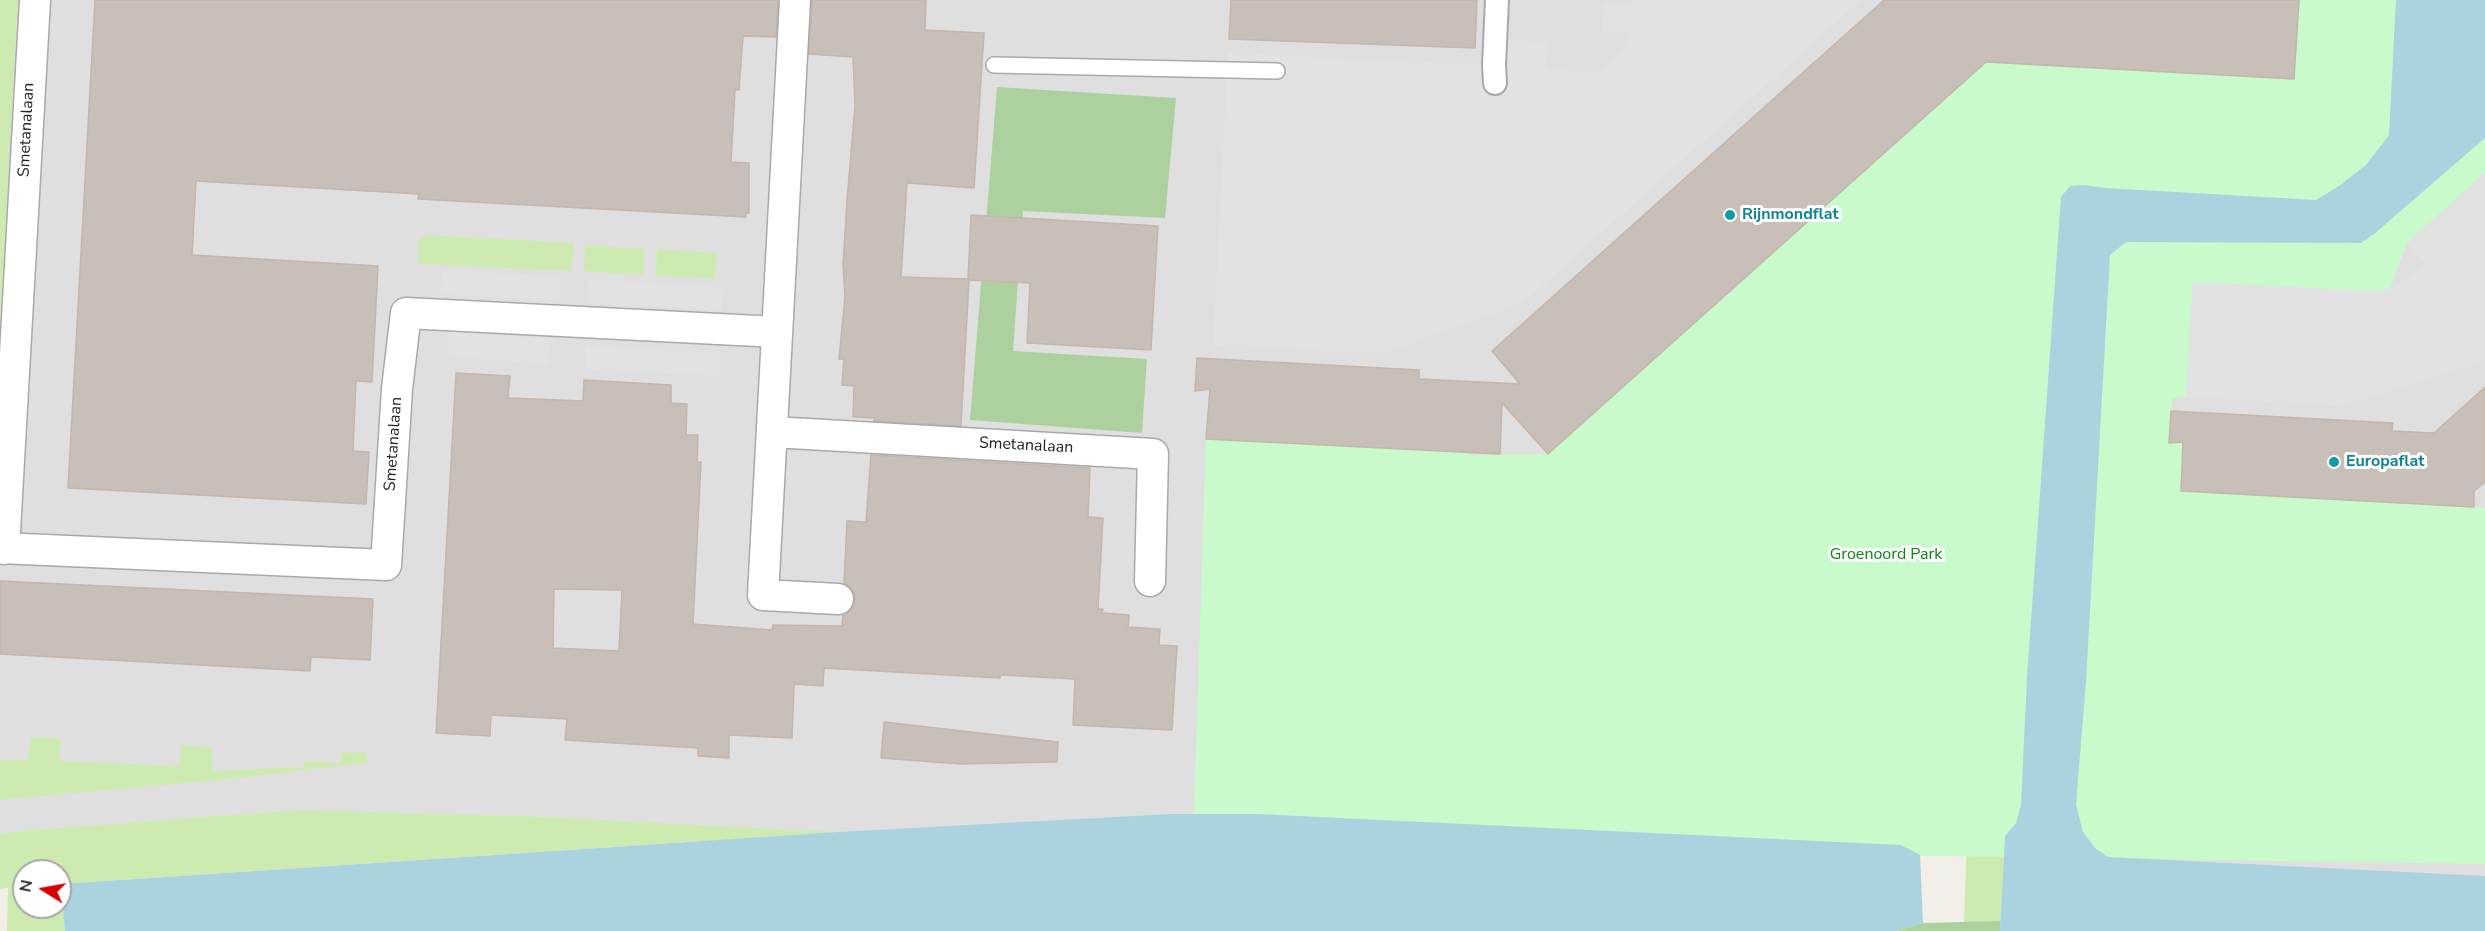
<!DOCTYPE html>
<style>
body{margin:0}
#map{position:relative;width:2485px;height:931px;overflow:hidden;background:#f2efe9;font-family:"Nunito Sans",sans-serif}
canvas{display:block}
.north{position:absolute;left:12px;top:859px;width:60px;height:60px;box-sizing:border-box;background:#fff;border:2px solid #a7a7a7;border-radius:50%;rotate:281deg;font-size:16px;font-weight:700;line-height:24px;text-align:center;color:#222}
.north::after{content:'';display:block;margin:auto;width:21px;height:27px;background:#d40000;clip-path:polygon(50% 0,100% 100%,50% 72%,0 100%)}
</style>
<div id="map">
<canvas width="2485" height="931"></canvas>
<div class="north">N</div>
</div>
<script>
const ctx = document.querySelector('canvas').getContext('2d');
ctx.lineJoin = 'round';
function fill(path, color) {
  ctx.fillStyle = color;
  ctx.fill(path, 'evenodd');
}
function poly(rows) {
  const path = new Path2D();
  for (const r of rows) {
    path.moveTo(r[0], r[1]);
    for (let i = 2; i < r.length; i += 2) path.lineTo(r[i], r[i + 1]);
  }
  return path;
}
function trace(path, color, width, dash) {
  ctx.strokeStyle = color;
  ctx.lineWidth = width;
  ctx.lineCap = dash ? 'butt' : 'round';
  ctx.setLineDash(dash || []);
  ctx.stroke(path);
}
function drawText(font, color, halo, rows, align = 'center') {
  ctx.font = font + ' "Nunito Sans",sans-serif';
  ctx.lineWidth = 6;
  ctx.setLineDash([]);
  ctx.textBaseline = 'middle';
  ctx.strokeStyle = halo;
  ctx.fillStyle = color;
  for (const [text, x, y, turn = 0] of rows) {
    ctx.save();
    ctx.translate(x, y);
    ctx.rotate((+turn || 0) * Math.PI / 180);
    ctx.textAlign = isNaN(turn) ? turn : align;
    if (halo) ctx.strokeText(text, 0, 0);
    ctx.fillText(text, 0, 0);
    ctx.restore();
  }
}
const residential = poly([
 [0,0,2485,0,2485,882,1425,817,0,865]
]);
const grass = poly([
 [0,0,18,0,0,324],
 [426,235,574,243,571,271,418,264,419,241],
 [585,245,645,249,643,275,584,271],
 [657,249,717,253,715,279,656,275],
 [31,737,61,739,59,761,179,766,181,745,211,747,213,771,304,767,304,761,341,763,341,753,367,752,367,763,228,779,0,800,0,760,28,760],
 [302,810,542,817,838,832,62,884,65,931,7,931,8,888,0,889,0,834,30,830],
 [24,871,60,871,60,907,24,907],
 [1967,836,2005,836,2001,921,1964,923]
]);
const forest = poly([
 [997,87,1176,98,1165,218,1023,211,1013,351,1147,359,1142,433,970,420],
 [2001,921,2000,931,1896,931,1923,923]
]);
const park = poly([
 [2299,0,2485,0,2485,173,2407,243,2390,289,2371,292,2193,282,2186,397,2172,399,2169,443,2183,440,2181,491,2485,508,2485,864,1193,845,1206,439,1457,452,1473,455,1548,454,1986,62,2294,79]
]);
const parking = poly([
 [1632,0,1861,0,1532,295,1512,307,1385,353,1359,353,1213,345,1228,53,1505,66,1507,40,1548,42,1546,68,1592,71,1601,69,1616,58,1627,42,1629,34,1602,31,1604,4,1631,6],
 [2485,173,2485,362,2342,406,2186,397,2193,282,2371,291,2390,289,2406,279,2425,263,2407,243],
 [442,269,560,277,559,301,440,294],
 [588,279,724,286,722,310,587,303],
 [448,332,550,339,548,364,447,357],
 [585,345,721,352,719,376,585,369]
]);
const water = poly([
 [2396,0,2485,0,2485,138,2374,234,2361,243,2126,242,2110,255,2086,681,2076,805,2083,832,2095,848,2108,857,2485,876,2485,931,2000,931,2005,836,2016,823,2021,805,2027,677,2061,197,2070,186,2085,185,2105,188,2316,200,2339,186,2366,165,2389,135],
 [1171,814,1257,814,1901,845,1920,855,1923,923,1896,931,65,931,61,884,838,832]
]);
const building = poly([
 [95,0,778,0,776,37,743,36,739,90,735,90,731,162,749,163,749,213,746,213,746,217,418,199,419,194,196,181,192,255,378,266,372,382,356,381,353,451,369,452,366,504,68,488,95,0],
 [812,0,926,0,925,30,984,33,974,188,907,183,901,277,968,279,971,215,1158,226,1151,350,1027,343,1030,283,969,280,961,426,874,421,874,418,853,417,854,386,842,385,844,359,839,359,845,296,843,265,847,201,855,106,853,57,809,54,812,0],
 [1231,0,1477,0,1475,48,1229,39,1231,0],
 [1884,0,2299,0,2294,79,1986,62,1548,454,1502,403,1500,454,1206,439,1210,389,1195,391,1197,358,1419,370,1419,379,1520,384,1492,351,1884,0],
 [456,373,510,376,508,398,583,401,584,380,671,385,671,403,687,404,686,435,698,435,697,462,701,462,693,624,772,630,773,625,842,626,843,615,852,609,855,599,853,591,844,583,847,521,866,522,871,455,1090,468,1088,517,1103,518,1098,609,1103,609,1102,613,1129,615,1128,627,1160,629,1159,645,1177,646,1172,730,1073,725,1075,679,1000,675,1000,678,824,668,823,686,794,684,792,738,729,735,729,758,698,756,698,748,565,740,567,719,491,715,490,736,436,733,456,373],
 [554,589,622,590,619,651,553,648,554,589],
 [2485,387,2485,482,2474,491,2474,507,2181,491,2183,442,2169,443,2171,411,2393,423,2392,431,2434,433,2485,387],
 [0,581,373,599,370,660,311,657,310,671,0,654,0,581],
 [884,722,1058,742,1057,762,961,764,881,758,884,722]
]);
const service = poly([
 [994,65,1277,71]
]);
const pedestrian = poly([
 [1495,83,1494,65,1497,0]
]);
const minor = poly([
 [795,0,763,595,838,599],
 [773,432,1153,454,1150,581],
 [0,548,386,565,397,389,406,313,777,332],
 [4,549,35,0]
]);
const markers = [
 [1730,215,6,"#0f9aa8"],
 [2334,462,6,"#0f9aa8"]
];
const streetNames = [
 ["Smetanalaan",27,130,-87],
 ["Smetanalaan",394,444,-86],
 ["Smetanalaan",1026,446,3]
];
const cultureNames = [
 ["Rijnmondflat",1742,215],
 ["Europaflat",2346,462]
];
const parkNames = [
 ["Groenoord Park",1886,555]
];
fill(residential, '#e0dfdf');
fill(grass, '#cdebb0');
fill(forest, '#add19e');
fill(park, '#c8facc');
fill(parking, '#e2e2e2');
fill(water, '#aad3df');
fill(building, '#c7bfb8');
trace(building, '#c4b6ab', 1.5);
trace(service, '#a9a9a9', 18);
trace(pedestrian, '#a9a9a9', 26);
trace(minor, '#a9a9a9', 33);
trace(service, '#fff', 15);
trace(pedestrian, '#fff', 22);
trace(minor, '#fff', 30);
for (const [x, y, r, color] of markers) {
  const dot = new Path2D();
  dot.arc(x, y, r, 0, 2 * Math.PI);
  ctx.fillStyle = color;
  ctx.fill(dot);
  trace(dot, '#fff', 2);
}
drawText('16px', '#222', '#fff', streetNames);
drawText('bold 16px', '#0d838f', '#fff', cultureNames, 'left');
drawText('16px', '#0c8416', '#fff', parkNames);
</script>
